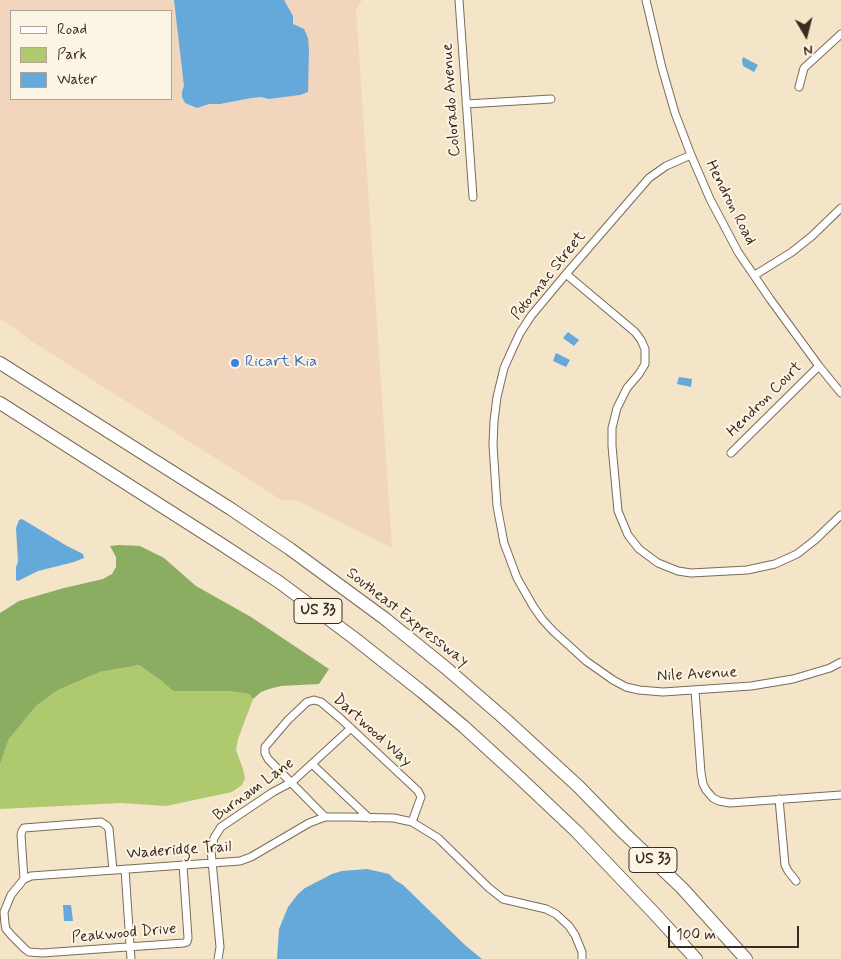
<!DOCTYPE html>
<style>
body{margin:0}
#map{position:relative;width:841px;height:959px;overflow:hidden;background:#f4e4c8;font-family:Mynerve,sans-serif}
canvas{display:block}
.legend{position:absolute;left:10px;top:10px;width:162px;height:90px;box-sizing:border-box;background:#fcf5e5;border:1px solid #afa495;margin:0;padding:6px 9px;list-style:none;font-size:15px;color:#3b2a1e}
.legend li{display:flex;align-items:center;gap:10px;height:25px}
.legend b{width:25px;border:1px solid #afa495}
.north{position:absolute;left:781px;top:10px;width:50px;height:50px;-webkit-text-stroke:4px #fcf5e5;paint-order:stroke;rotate:172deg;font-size:14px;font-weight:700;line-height:20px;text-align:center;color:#3b2a1e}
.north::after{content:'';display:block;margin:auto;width:18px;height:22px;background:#3b2a1e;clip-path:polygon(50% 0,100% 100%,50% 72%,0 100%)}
.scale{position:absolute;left:668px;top:926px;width:131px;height:22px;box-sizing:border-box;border:2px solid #3b2a1e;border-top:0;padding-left:6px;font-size:15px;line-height:18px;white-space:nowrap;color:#3b2a1e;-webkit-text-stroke:4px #fcf5e5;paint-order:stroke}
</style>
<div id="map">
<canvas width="841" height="959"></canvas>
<ul class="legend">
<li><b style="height:6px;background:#fff"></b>Road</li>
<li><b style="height:14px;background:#afc96f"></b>Park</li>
<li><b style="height:14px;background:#65a9da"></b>Water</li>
</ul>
<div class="north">N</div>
<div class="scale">100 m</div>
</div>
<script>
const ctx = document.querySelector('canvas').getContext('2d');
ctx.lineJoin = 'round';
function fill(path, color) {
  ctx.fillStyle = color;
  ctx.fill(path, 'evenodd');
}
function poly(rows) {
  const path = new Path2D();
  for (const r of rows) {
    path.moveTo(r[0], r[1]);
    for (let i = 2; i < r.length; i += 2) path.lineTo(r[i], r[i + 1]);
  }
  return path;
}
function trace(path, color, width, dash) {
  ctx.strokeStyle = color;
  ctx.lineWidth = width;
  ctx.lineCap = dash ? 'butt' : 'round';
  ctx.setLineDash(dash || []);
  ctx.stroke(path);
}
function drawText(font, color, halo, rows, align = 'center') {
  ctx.font = font + ' Mynerve,sans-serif';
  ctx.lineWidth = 4;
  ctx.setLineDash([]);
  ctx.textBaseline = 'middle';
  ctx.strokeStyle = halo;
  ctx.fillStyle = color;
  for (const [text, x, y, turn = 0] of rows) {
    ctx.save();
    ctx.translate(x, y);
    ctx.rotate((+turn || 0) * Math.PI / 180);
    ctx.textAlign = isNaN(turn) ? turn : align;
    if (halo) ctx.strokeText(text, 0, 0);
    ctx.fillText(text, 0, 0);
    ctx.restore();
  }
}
const built = poly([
 [0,0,362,0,356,9,392,548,301,502,292,500,283,501,33,342,0,318],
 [11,11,171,11,171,99,11,99]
]);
const green = poly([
 [139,665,160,680,173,691,229,691,249,694,253,699,238,739,236,750,243,769,245,778,242,785,232,792,166,806,121,803,0,809,0,764,9,739,36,706,58,690,100,672]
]);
const forest = poly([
 [119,545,140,546,164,558,196,586,251,617,329,669,319,684,281,686,269,689,261,692,253,699,249,694,229,691,173,691,160,680,139,665,100,672,58,690,36,706,9,739,0,764,0,613,19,601,64,588,103,579,112,574,116,567,116,557,110,546]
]);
const water = poly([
 [174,0,284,0,293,16,293,24,304,29,308,38,309,50,308,92,300,95,269,99,261,97,251,98,220,104,209,104,197,108,185,103,182,97,182,92,184,86],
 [743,57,758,65,754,72,743,66,742,61],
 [568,332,579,340,574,346,563,338],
 [556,353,570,360,566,367,553,361],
 [679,377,692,379,691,387,677,384],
 [22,519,67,546,83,554,84,558,74,562,38,571,18,581,16,580,16,567,18,562,16,528,19,520],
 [367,869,389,874,395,880,403,885,466,946,482,959,277,959,279,929,288,907,298,894,305,888,332,874,342,871],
 [63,905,71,905,73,921,64,921]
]);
const street = poly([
 [459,0,473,197],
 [646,0,662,68,675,113,691,155,710,199,738,252,770,299,819,366,841,393],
 [799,87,804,68,841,34],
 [466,104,551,99],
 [691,155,666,166,649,178,566,274,531,316,520,333,512,350,504,368,497,397,494,421,493,445,497,506,504,543,517,578,533,606,542,619,553,631,586,661,613,680,626,687,639,690,663,692,751,686,793,679,830,668,841,662],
 [566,274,635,332,641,340,645,349,645,364,639,374,627,388,617,408,612,428,612,446,618,511,628,535,639,549,658,563,678,571,691,573,747,570,775,564,797,554,815,540,841,515],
 [755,275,792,252,812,236,841,208],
 [731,453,819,366],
 [695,690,701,773,703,784,706,790,713,798,719,801,730,803,841,795],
 [312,764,369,818],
 [779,799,785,865,788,871,796,881],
 [325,817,268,759,265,753,265,747,288,720,307,702,314,700,321,702,341,719,418,791,421,797,412,822],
 [183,865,188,938,187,942,184,943,42,953,29,952,25,949,12,936,6,929,5,924,4,912,11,895,24,879,31,876,240,861,251,857,309,823,325,817,347,817,394,818,412,822,438,838,489,888,503,899,546,909,556,914,569,926,575,935,582,952,582,959],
 [125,869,131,959],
 [24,879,21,835,22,831,24,828,101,822,107,826,109,829,113,870],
 [218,959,220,947,211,850,214,838,221,827,273,792,292,782,351,728]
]);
const highway = poly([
 [0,363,231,509,290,549,384,618,446,668,506,720,578,786,624,833,682,888,746,959],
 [0,403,221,544,279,582,354,638,421,691,463,726,520,778,577,832,654,913,696,959]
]);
const markers = [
 [235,363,5,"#3f7fe0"]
];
const shields = [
 [318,611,48],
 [653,860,48]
];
const shieldNames = [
 ["US 33",318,611],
 ["US 33",653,860]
];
const streetNames = [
 ["Colorado Avenue",452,100,-94],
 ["Hendron Road",730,203,63],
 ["Potomac Street",549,276,-51],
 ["Hendron Court",765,400,-45],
 ["Southeast Expressway",407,618,38],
 ["Nile Avenue",697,675,-3],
 ["Dartwood Way",372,731,42],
 ["Burnam Lane",254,790,-36],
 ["Waderidge Trail",179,851,-4],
 ["Peakwood Drive",124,934,-5]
];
const shopNames = [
 ["Ricart Kia",245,363]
];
fill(built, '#f1d5bc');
fill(green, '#afc96f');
fill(forest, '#8bad62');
fill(water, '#65a9da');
trace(street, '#7c6b5a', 9);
trace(highway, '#7c6b5a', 14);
trace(street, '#fff', 7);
trace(highway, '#fff', 12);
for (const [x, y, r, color] of markers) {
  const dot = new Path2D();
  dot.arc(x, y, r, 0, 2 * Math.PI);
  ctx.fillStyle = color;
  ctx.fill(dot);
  trace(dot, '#fcf5e5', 2);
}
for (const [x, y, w] of shields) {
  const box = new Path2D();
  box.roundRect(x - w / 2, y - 12.5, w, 25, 4);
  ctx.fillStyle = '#fcf5e5';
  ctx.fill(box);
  trace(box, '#3b2a1e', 1);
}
drawText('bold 15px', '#3b2a1e', null, shieldNames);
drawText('16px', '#3b2a1e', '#fcf5e5', streetNames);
drawText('16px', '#366cbe', '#fcf5e5', shopNames, 'left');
</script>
